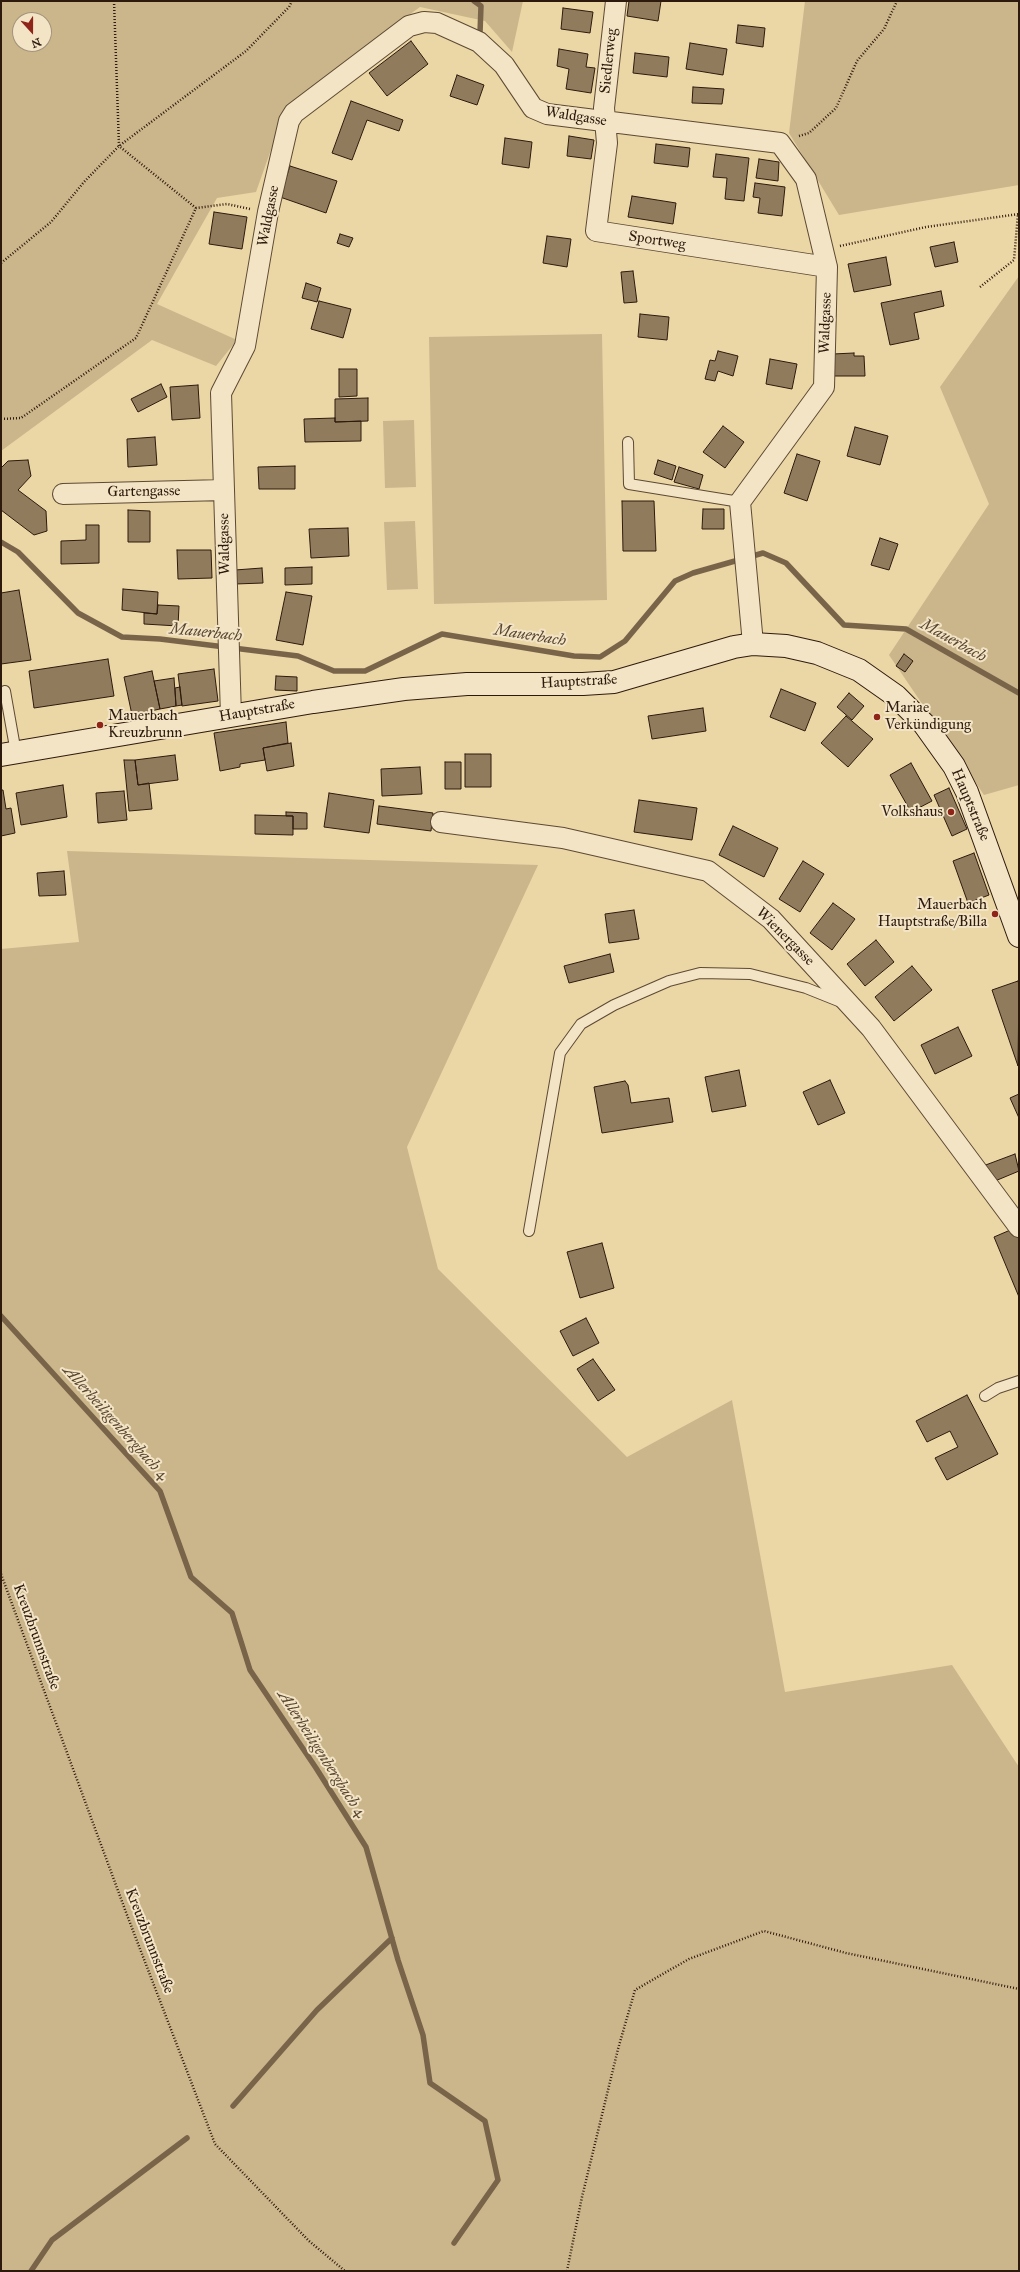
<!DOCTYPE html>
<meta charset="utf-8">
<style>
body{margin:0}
#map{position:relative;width:1020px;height:2272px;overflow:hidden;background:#ebd6a6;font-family:"IM FELL Great Primer",serif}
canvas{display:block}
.frame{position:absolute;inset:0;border:2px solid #2e1a0d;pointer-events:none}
.north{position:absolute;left:12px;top:12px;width:40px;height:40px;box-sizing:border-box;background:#f2e4c5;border:1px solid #a4937b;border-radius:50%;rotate:159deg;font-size:11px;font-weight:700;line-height:16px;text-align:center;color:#2e1a0d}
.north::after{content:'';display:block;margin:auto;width:14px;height:18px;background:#8f2418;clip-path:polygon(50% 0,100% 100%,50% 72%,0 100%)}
</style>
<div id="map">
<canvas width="1020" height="2272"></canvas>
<div class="frame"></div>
<div class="north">N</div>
</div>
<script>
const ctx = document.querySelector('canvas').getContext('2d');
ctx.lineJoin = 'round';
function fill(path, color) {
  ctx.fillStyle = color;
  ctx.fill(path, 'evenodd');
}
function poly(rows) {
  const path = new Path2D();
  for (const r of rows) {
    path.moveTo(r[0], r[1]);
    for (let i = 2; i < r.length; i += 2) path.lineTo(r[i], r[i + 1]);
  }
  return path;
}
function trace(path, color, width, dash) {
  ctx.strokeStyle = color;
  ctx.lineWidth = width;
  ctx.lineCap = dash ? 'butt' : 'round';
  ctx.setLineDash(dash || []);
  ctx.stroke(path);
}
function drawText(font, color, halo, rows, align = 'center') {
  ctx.font = font + ' "IM FELL Great Primer",serif';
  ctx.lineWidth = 4;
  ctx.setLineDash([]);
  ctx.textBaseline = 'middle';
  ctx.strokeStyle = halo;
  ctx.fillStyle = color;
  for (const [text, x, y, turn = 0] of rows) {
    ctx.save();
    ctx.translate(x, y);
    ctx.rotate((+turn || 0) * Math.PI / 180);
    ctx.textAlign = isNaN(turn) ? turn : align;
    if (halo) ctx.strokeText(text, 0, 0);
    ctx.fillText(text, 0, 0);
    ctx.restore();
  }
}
const green = poly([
 [1,1,523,1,512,52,485,21,420,7,348,59,284,113,256,192,217,198,157,304,237,340,216,366,152,340,1,451],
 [20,20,44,20,44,44,20,44],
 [805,1,1019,1,1019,185,839,215,789,133],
 [1019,276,1019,785,984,795,889,655,989,504,940,387],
 [602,334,607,600,434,604,429,337],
 [414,420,416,487,385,488,383,421],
 [415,521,418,589,387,590,384,522],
 [67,851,538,865,407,1147,438,1269,627,1457,732,1400,785,1692,952,1665,1019,1767,1019,2271,1,2271,1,949,79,942]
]);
const stream = poly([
 [474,1,481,6,480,33],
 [1,542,18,552,78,613,122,637,160,639,298,656,334,671,365,671,442,634,574,656,600,657,625,641,675,581,693,573,763,553,786,563,844,625,906,629,1019,693],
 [1,1316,160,1491,191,1577,232,1613,250,1670,316,1768,366,1847,398,1960,423,2035,430,2083,485,2121,498,2180,454,2243],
 [233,2106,317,2010,392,1938],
 [31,2271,52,2240,187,2138]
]);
const building = poly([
 [629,1,661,1,658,21,627,16,629,1],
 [563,8,593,12,590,33,561,29,563,8],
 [738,25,765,28,763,47,736,43,738,25],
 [411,41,428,64,387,96,369,73,411,41],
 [690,43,727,49,723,75,686,69,690,43],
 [559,49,588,54,586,67,595,68,591,93,566,89,569,69,557,66,559,49],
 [635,53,669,57,667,77,633,73,635,53],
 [457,75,484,85,477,105,450,96,457,75],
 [693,87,724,89,722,104,692,103,693,87],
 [351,101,403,120,399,131,367,120,352,160,332,153,351,101],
 [569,136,594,140,591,159,567,156,569,136],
 [505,138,532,142,529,168,502,164,505,138],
 [656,144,690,148,688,167,654,163,656,144],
 [716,154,749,158,744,201,725,199,727,178,713,177,716,154],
 [759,159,779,162,778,181,756,178,759,159],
 [290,166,337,181,326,213,280,197,290,166],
 [755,183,785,187,782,216,758,213,760,198,753,197,755,183],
 [632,196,676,203,673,224,628,217,632,196],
 [214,212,247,217,242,249,209,244,214,212],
 [340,234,353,238,349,247,337,243,340,234],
 [547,236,571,239,567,267,543,263,547,236],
 [954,242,958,262,935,267,930,247,954,242],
 [886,257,891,285,854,292,848,264,886,257],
 [633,271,637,302,624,303,621,272,633,271],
 [306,283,321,288,317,302,302,298,306,283],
 [941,291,944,306,914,313,919,339,890,345,881,303,941,291],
 [319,301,351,309,343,338,311,329,319,301],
 [640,314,669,317,667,340,638,337,640,314],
 [718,351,738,356,733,376,718,371,715,381,705,379,710,360,715,361,718,351],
 [854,353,854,356,864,356,865,376,834,376,833,354,854,353],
 [770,359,797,364,792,389,766,384,770,359],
 [339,369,357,369,357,396,339,397,339,369],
 [161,384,167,397,138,412,131,399,161,384],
 [198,385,200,418,172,420,170,387,198,385],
 [368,398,368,421,335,422,335,399,368,398],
 [335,418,335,422,361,421,361,441,305,442,304,419,335,418],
 [723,426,744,442,725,468,703,452,723,426],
 [855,427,888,436,880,465,847,456,855,427],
 [155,437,157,465,128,467,127,439,155,437],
 [797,454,820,461,807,501,784,493,797,454],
 [28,460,31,476,18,490,46,511,47,531,34,535,1,510,1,468,8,461,28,460],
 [658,460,676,466,672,480,654,474,658,460],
 [295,466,295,489,259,489,258,467,295,466],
 [679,467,703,475,699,489,674,482,679,467],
 [622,501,654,501,656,551,623,551,622,501],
 [703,509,724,509,724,529,702,529,703,509],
 [128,510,150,511,150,542,128,542,128,510],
 [86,525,99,525,99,563,61,564,61,541,86,540,86,525],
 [348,528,349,556,311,558,309,529,348,528],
 [880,538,898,544,889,570,871,565,880,538],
 [177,550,211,550,212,578,178,579,177,550],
 [312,567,312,584,285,585,285,568,312,567],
 [262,568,263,583,235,584,235,570,262,568],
 [123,589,158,592,157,614,122,610,123,589],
 [19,590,31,660,1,664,1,593,19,590],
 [286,592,312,596,303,645,276,640,286,592],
 [158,605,179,606,178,626,144,624,144,613,157,614,158,605],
 [904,654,913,661,905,672,896,666,904,654],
 [108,659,114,696,34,708,29,671,108,659],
 [214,669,218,701,182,706,178,674,214,669],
 [152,671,160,709,132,715,124,677,152,671],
 [276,676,297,677,297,691,275,690,276,676],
 [174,678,176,706,160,709,154,681,174,678],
 [180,687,182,705,176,706,175,688,180,687],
 [781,689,816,703,805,731,770,717,781,689],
 [849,693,864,706,852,720,837,707,849,693],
 [703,708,706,731,652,739,648,716,703,708],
 [846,716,873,739,848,767,821,743,846,716],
 [286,722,288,743,263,748,265,760,240,764,240,767,220,771,214,733,286,722],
 [291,743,294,766,267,771,263,748,291,743],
 [465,754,491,754,491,787,465,787,465,754],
 [175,755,178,780,138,785,135,760,175,755],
 [124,760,135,760,138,785,149,783,152,809,129,811,124,760],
 [445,762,461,762,461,789,445,789,445,762],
 [911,763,932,801,911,812,890,775,911,763],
 [420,767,422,794,382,796,381,769,420,767],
 [63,785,67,817,21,825,16,793,63,785],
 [949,788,967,829,952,836,934,795,949,788],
 [1,790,3,790,6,809,11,808,15,833,1,836,1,790],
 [124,791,127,820,98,823,96,793,124,791],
 [329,793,374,800,369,833,324,827,329,793],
 [639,800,697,808,692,840,634,832,639,800],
 [379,806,433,813,431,831,377,824,379,806],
 [286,812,307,813,307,829,293,829,293,816,286,816,286,812],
 [255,815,293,816,293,835,255,834,255,815],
 [733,826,778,848,764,877,719,855,733,826],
 [974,853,989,895,968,903,953,861,974,853],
 [803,861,824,874,800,912,779,899,803,861],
 [64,871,66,895,39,896,37,873,64,871],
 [833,903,855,919,832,950,810,933,833,903],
 [634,910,639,939,609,943,605,914,634,910],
 [876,940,894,962,865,986,847,964,876,940],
 [610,954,614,972,569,983,564,966,610,954],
 [912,966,932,990,894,1021,875,997,912,966],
 [1018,981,1019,985,1018,1066,992,990,1018,981],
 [958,1027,972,1056,935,1074,921,1045,958,1027],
 [739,1070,746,1106,712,1112,705,1077,739,1070],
 [830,1080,845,1113,818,1125,803,1092,830,1080],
 [625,1081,628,1085,631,1103,669,1098,673,1122,602,1133,594,1087,625,1081],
 [1019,1094,1019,1118,1010,1098,1019,1094],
 [1015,1154,1019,1171,995,1181,983,1166,1015,1154],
 [1015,1228,1019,1238,1019,1297,994,1237,1015,1228],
 [602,1243,614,1288,580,1298,567,1252,602,1243],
 [586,1318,599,1343,573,1356,560,1331,586,1318],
 [593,1359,615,1390,598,1401,577,1369,593,1359],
 [967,1395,998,1454,947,1480,935,1458,958,1447,950,1431,927,1442,916,1421,967,1395]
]);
const path = poly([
 [114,1,119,146,196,208],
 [799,136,809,133,836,108,857,61,884,29,897,1],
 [840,246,926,227,1019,214],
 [1,263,51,222,84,182,119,146,246,51,289,7,292,1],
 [980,287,1014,260,1018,214],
 [1,419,21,418,136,338,196,208,227,204,250,209],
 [1,1574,127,1915,215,2144,309,2241,345,2271],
 [567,2271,582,2197,618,2049,635,1990,689,1959,764,1931,846,1953,1019,1989]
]);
const service = poly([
 [628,442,629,484,740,502],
 [5,691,16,753],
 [529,1231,560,1053,581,1024,614,1005,669,981,700,973,750,974,806,988,841,1002],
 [985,1396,998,1388,1019,1381]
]);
const minor = poly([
 [616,1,604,108,607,143,596,231,827,267],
 [63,494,224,490],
 [231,716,221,393,245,346,268,212,289,121,294,113,409,26,424,22,437,23,479,42,504,65,533,108,547,114,780,143,806,179,827,267,824,387,740,502,753,644],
 [441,822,563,838,708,871,771,919,871,1028,1019,1227]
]);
const secondary = poly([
 [1,755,313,702,404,689,467,684,583,684,614,682,734,647,753,644,786,646,817,653,859,670,896,696,924,724,954,766,967,792,1019,936]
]);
const markers = [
 [877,717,4,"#8f2418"],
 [100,725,4,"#8f2418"],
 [951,812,4,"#8f2418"],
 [995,914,4,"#8f2418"]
];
const streetNames = [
 ["Siedlerweg",609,61,-84],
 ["Waldgasse",576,117,9],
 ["Waldgasse",269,216,-79],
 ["Sportweg",657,241,9],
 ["Waldgasse",826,323,-88],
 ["Gartengasse",144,492,-1],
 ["Waldgasse",225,544,-91],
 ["Hauptstraße",579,682,-3],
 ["Hauptstraße",257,711,-10],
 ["Hauptstraße",970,805,67],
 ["Wienergasse",785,937,45],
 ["Kreuzbrunnstraße",36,1637,70],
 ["Kreuzbrunnstraße",149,1941,69]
];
const poiNames = [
 ["Mariae",885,708],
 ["Verkündigung",885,725],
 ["Mauerbach",108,716],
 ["Kreuzbrunn",108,733],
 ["Volkshaus",943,812,"right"],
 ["Mauerbach",987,905,"right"],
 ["Hauptstraße/Billa",987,922,"right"]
];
const waterNames = [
 ["Mauerbach",206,633,6],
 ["Mauerbach",530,636,9],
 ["Mauerbach",953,641,29],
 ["Allerheiligenbergbach 4",115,1423,48],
 ["Allerheiligenbergbach 4",321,1754,57]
];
fill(green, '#cbb68c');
trace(stream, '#79644a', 5.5);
fill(building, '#907c5d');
trace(building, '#2e1a0d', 1);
trace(service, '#5d4933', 12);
trace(minor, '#5d4933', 22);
trace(secondary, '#2e1a0d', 24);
trace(path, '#2e1a0d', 2.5, [1, 2]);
trace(service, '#f2e4c5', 10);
trace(minor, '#f2e4c5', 20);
trace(secondary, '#f2e4c5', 22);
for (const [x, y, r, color] of markers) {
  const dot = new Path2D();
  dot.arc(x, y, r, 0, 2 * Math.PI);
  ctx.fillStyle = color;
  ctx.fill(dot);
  trace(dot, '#f2e4c5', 1.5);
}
drawText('15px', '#2e1a0d', '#f2e4c5', streetNames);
drawText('15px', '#2e1a0d', '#f2e4c5', poiNames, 'left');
drawText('italic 16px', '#5a4530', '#f2e4c5', waterNames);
</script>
